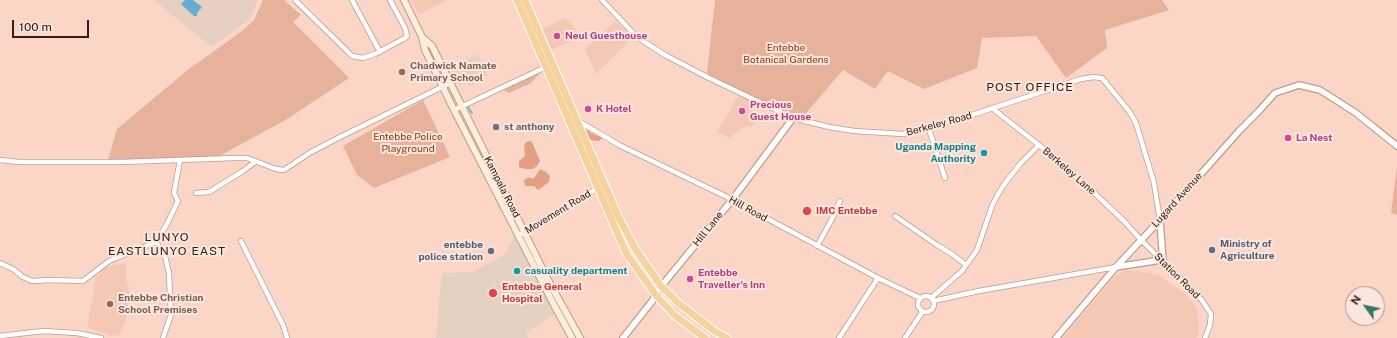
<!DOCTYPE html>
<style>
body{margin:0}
#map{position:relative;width:1397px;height:338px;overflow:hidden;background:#fbd5c5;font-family:"Public Sans",sans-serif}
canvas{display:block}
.north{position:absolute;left:1345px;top:286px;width:40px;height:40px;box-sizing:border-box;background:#fde6dc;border:1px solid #aa978e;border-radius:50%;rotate:303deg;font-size:11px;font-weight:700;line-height:16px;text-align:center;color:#2e201a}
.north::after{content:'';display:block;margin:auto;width:14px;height:18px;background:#317870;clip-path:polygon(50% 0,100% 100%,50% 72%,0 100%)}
.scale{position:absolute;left:12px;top:20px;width:77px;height:18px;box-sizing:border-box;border:2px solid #2e201a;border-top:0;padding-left:5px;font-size:12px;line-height:14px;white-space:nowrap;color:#2e201a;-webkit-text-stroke:3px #fde6dc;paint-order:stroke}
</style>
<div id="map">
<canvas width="1397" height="338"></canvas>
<div class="north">N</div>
<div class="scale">100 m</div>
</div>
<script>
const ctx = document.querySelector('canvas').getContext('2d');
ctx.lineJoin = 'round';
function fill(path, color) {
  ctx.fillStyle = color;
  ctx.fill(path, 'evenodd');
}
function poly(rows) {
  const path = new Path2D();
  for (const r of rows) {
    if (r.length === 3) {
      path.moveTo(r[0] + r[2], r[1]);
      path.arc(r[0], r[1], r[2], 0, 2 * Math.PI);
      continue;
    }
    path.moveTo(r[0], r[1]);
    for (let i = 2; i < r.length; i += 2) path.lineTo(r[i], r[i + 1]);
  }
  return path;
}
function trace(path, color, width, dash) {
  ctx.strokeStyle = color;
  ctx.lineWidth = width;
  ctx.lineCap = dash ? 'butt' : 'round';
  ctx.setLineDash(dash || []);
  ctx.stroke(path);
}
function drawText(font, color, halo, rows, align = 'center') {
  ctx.font = font + ' "Public Sans",sans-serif';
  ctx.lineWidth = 4;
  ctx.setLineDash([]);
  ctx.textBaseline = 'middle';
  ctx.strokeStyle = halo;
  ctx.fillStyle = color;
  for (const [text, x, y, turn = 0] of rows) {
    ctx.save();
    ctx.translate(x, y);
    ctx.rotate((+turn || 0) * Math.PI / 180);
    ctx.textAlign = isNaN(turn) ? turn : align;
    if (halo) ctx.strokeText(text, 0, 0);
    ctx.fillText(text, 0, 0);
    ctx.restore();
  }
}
const built = poly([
 [411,0,446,0,419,15],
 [565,18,574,27,579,38,551,49,542,29],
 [616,21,632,38,596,74,585,49],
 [739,95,754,102,755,122,751,127,747,125,729,138,717,132],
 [126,263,126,278,130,293,125,323,119,335,111,336,88,327,89,314,94,294,95,278,105,267],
 [1126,270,1138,271,1158,275,1188,296,1197,308,1199,323,1198,335,1196,338,1063,338,1113,278]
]);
const industrial = poly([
 [154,0,258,0,251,18,212,47],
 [478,54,488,75,469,87,466,83,459,86,451,68]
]);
const medical = poly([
 [518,226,555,314,526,332,528,338,436,338,442,273,472,272,506,254]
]);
const green = poly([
 [263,0,284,0,301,15,293,22,349,78,287,119,214,159,108,160,117,129,189,69,242,31,254,20],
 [715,0,1162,0,1169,10,1105,30,1107,48,1066,78,1036,36,982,38,977,68,924,89,888,71,875,89,843,70,800,120,712,77,707,73],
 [536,73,539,74,531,83,509,93,503,90,503,89],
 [423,100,450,157,374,188,357,175,343,146],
 [1397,167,1397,215,1391,213]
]);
const forest = poly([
 [587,130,591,133,602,138,599,141,596,141,587,139,584,133],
 [529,141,532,142,540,161,537,166,533,169,525,169,519,167,519,161,525,156,524,146,525,143],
 [540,169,546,172,550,176,549,182,538,190,534,186,525,186,524,180,530,177,532,179,534,178]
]);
const water = poly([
 [185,0,193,0,202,7,197,13,197,16,194,16,181,4]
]);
const stream = poly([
 [468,107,472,113]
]);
const minor = poly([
 [295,0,346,50,352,56,363,58,375,54,405,38,407,36,405,28,390,0],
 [352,0,380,52],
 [602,0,637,37,665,55,709,78,793,118,829,127,854,131,903,134,914,131,928,126,957,120,1081,79,1093,77,1102,78,1129,111,1136,123,1154,183,1160,220],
 [992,108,1059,161,1076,176,1123,220,1141,240,1201,299,1211,314,1210,325,1205,338],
 [454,110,546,67],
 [577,120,619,145,727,197,878,278,920,298],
 [928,126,945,178],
 [0,160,19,162,122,162,235,158,247,158,276,169,284,170,311,152,340,137,450,83],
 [196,193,209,192,243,171,255,162],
 [895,216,937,245,952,254,966,265],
 [518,236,598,188],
 [241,241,283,325,287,338],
 [817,246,831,221,840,201],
 [0,263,13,269,23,277,32,281,51,280,83,281,109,261,156,242],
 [926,304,8],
 [931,298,962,271,977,250,992,206,997,196,1005,183,1021,163,1039,145],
 [933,301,979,291,1116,267],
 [0,336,43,331,77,333,101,338],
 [163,338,171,315,169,273,165,256,156,242,167,224,178,201,174,193,180,160],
 [839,338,878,278],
 [905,338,923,311]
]);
const tertiary = poly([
 [1160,220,1163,262],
 [1116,267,1161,260],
 [623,338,653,300,655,294,732,200,793,118],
 [1056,338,1116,267,1160,220,1240,130,1258,112,1275,93,1299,85,1320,90,1356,113,1397,146]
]);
const secondary = poly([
 [404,0,422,37,425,50,454,110,554,305,572,338],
 [422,37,432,46,548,280,580,338]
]);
const trunk = poly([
 [517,0,626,253,655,294,674,315,705,338],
 [525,0,619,218,636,250,661,286,677,302,713,330,727,338]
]);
const markers = [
 [557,36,4,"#d1479c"],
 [402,72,4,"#8d6e63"],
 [588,109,4,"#d1479c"],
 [742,111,4,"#d1479c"],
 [496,127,4,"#6b7280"],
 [1288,138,4,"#d1479c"],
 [984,153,4,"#0f9aa8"],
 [807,211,5,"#e0444e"],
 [1212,250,4,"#5c6f8a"],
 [491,251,4,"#5c6f8a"],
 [517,271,4,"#0f9aa8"],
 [690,279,4,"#d1479c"],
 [493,293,5,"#e0444e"],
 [110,304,4,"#8d6e63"]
];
const hotelNames = [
 ["Neul Guesthouse",565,36],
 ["Precious",750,105],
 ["Guest House",750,117],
 ["K Hotel",596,109],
 ["La Nest",1296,138],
 ["Entebbe",698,273],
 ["Traveller's Inn",698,285]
];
const parkNames = [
 ["Entebbe",786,48],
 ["Botanical Gardens",786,60],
 ["Entebbe Police",408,137],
 ["Playground",408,149]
];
const educationNames = [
 ["Chadwick Namate",410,66],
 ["Primary School",410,78],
 ["Entebbe Christian",118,298],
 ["School Premises",118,310]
];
const streetNames = [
 ["Berkeley Road",939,124,-15],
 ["Berkeley Lane",1069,171,41],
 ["Kampala Road",502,187,63],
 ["Lugard Avenue",1177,200,-48],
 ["Hill Road",748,209,29],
 ["Movement Road",558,212,-31],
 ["Hill Lane",708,229,-51],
 ["Station Road",1177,276,45]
];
const worshipNames = [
 ["st anthony",504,127]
];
const cultureNames = [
 ["Uganda Mapping",976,147],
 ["Authority",976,159],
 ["casuality department",525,271,"left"]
];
const healthNames = [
 ["IMC Entebbe",816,211],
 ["Entebbe General",502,287],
 ["Hospital",502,299]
];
const serviceNames = [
 ["Ministry of",1220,244],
 ["Agriculture",1220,256],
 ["entebbe",483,245,"right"],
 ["police station",483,257,"right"]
];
const quarterNames = [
 ["POST OFFICE",1030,87],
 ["LUNYO",167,237],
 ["EASTLUNYO EAST",167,251]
];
fill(built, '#f4c8b5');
fill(industrial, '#e5d0c3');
fill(medical, '#e4d1c1');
fill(green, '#e6b29c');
fill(forest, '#e29f81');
fill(water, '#67acd3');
trace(stream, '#67acd3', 1.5);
trace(minor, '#c09c8d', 6);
trace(tertiary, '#c09c8d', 8);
trace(secondary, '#c09c8d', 8);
trace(trunk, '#fff', 9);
trace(minor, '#fff', 4.5);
trace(tertiary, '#fff', 5.5);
trace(secondary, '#fbeeda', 6);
trace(trunk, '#f4d39e', 7);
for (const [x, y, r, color] of markers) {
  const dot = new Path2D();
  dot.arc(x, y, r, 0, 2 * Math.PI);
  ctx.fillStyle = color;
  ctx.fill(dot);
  trace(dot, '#fde6dc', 1.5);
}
drawText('bold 10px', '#b23c85', '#fde6dc', hotelNames, 'left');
drawText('10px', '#87380b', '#fde6dc', parkNames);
drawText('bold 10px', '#785e54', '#fde6dc', educationNames, 'left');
drawText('10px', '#2e201a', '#fde6dc', streetNames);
drawText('bold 10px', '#5b616d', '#fde6dc', worshipNames, 'left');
drawText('bold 10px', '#0d838f', '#fde6dc', cultureNames, 'right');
drawText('bold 10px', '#be3a42', '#fde6dc', healthNames, 'left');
drawText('bold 10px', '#4e5e75', '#fde6dc', serviceNames, 'left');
ctx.letterSpacing = '1px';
drawText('12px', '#2e201a', '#fde6dc', quarterNames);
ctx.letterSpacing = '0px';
</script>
